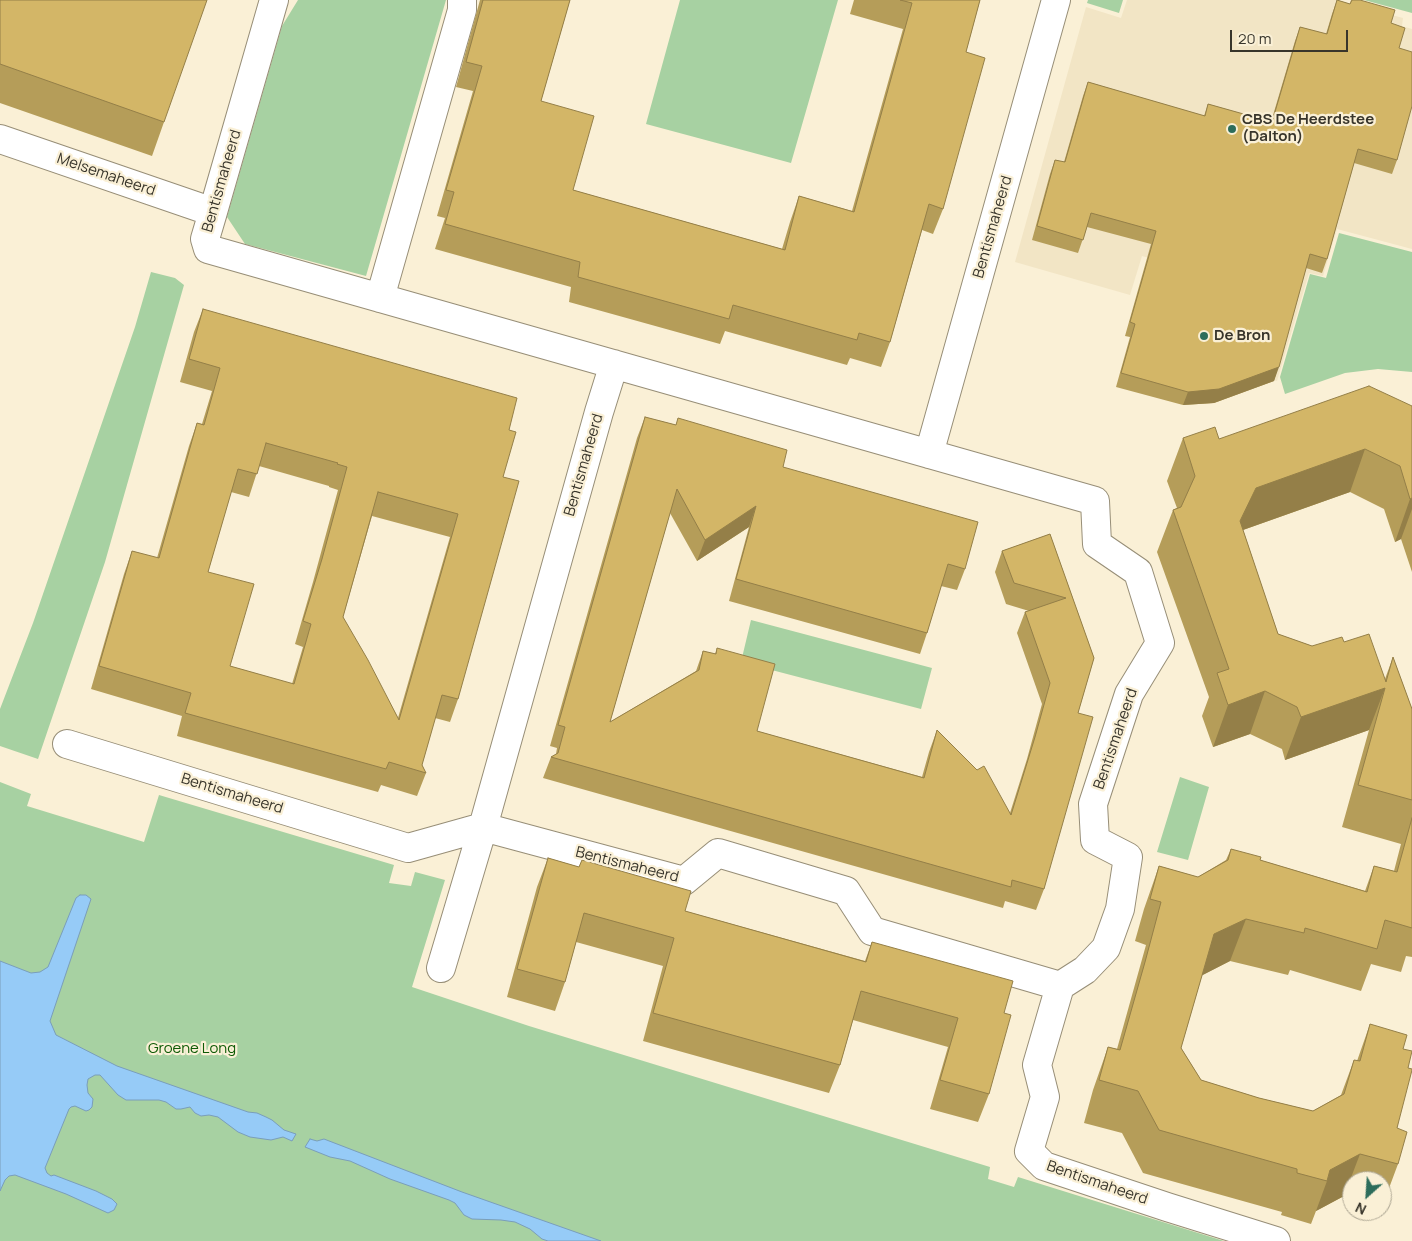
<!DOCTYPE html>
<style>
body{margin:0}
#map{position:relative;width:1412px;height:1241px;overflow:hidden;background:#faf0d6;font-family:Manrope,sans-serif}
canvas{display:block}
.north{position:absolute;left:1342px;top:1171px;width:50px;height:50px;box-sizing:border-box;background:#faf0d6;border:1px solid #aca592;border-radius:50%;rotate:206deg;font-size:14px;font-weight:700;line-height:20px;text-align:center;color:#38352b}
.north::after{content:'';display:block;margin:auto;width:18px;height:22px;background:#2d6d5b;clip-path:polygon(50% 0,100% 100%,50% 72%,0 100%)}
.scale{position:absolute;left:1230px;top:30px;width:118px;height:22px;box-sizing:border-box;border:2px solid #38352b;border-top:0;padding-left:6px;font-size:15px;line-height:18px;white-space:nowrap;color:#38352b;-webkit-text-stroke:4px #faf0d6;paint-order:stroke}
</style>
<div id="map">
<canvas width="1412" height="1241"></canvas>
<div class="north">N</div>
<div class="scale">20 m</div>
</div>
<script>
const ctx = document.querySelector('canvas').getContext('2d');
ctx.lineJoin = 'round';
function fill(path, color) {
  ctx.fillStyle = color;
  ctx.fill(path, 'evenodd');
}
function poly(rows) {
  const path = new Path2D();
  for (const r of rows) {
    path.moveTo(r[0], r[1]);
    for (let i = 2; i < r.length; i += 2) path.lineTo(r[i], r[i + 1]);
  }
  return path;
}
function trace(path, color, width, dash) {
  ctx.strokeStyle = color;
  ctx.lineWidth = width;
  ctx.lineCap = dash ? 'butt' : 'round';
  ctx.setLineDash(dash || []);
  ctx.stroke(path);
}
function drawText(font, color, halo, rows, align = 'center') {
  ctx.font = font + ' Manrope,sans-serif';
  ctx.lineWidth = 4.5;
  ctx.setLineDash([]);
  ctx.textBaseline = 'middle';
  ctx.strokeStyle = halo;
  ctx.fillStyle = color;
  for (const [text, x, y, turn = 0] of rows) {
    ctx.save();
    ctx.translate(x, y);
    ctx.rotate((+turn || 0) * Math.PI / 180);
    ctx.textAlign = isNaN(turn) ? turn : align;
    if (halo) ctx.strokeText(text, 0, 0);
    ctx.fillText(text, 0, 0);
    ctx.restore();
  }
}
const built = poly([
 [1127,0,1336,0,1403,18,1402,26,1412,29,1412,249,1337,229,1323,276,1309,273,1277,381,1226,365,1247,287,1142,256,1130,295,1015,262,1086,7,1121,18]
]);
const green = poly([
 [298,0,446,0,366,276,245,244,227,217,282,26],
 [680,0,838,0,791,163,646,124],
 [1088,0,1123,0,1119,13,1087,3],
 [1364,0,1412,0,1412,13],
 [1339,233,1412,252,1412,372,1378,369,1345,373,1285,394,1280,377,1310,274,1326,278],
 [151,272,175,278,184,285,105,562,38,759,0,746,0,709,33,623,135,327],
 [751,620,932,668,921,709,741,662],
 [1180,777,1209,787,1188,860,1157,852],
 [0,782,31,794,27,806,144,842,159,795,394,865,389,883,411,886,415,872,445,880,412,987,529,1026,990,1167,988,1179,1014,1187,1018,1177,1224,1241,0,1241]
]);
const water = poly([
 [80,895,86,895,91,899,50,1021,56,1035,117,1066,248,1112,257,1113,266,1117,272,1120,284,1130,296,1134,292,1141,283,1137,271,1140,250,1137,238,1132,218,1117,209,1115,201,1116,195,1113,190,1107,181,1109,176,1109,166,1102,159,1100,126,1100,118,1095,100,1075,95,1075,88,1079,87,1085,88,1093,93,1099,92,1107,89,1110,86,1111,75,1106,71,1107,69,1109,45,1168,47,1173,51,1176,54,1175,96,1191,112,1199,117,1204,114,1210,108,1213,66,1194,15,1175,9,1176,5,1180,0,1191,0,961,31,973,40,972,48,967,76,898,80,895],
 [310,1139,317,1141,324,1139,462,1192,601,1241,548,1241,542,1239,530,1229,515,1222,501,1220,472,1219,464,1215,455,1203,449,1200,390,1179,350,1161,330,1157,305,1147,310,1139]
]);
const minor = poly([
 [274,0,213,212,205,239,208,249,1095,501,1097,544,1138,572,1160,643,1129,694,1093,804,1095,840,1128,857,1120,909,1106,948,1085,970,1060,986],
 [0,139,213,212],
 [380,298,462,10,462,0],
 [614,364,599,412,483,827,684,881,718,853,846,891,872,931,1060,986,1037,1065,1045,1097,1029,1151,1044,1166,1167,1207,1276,1241],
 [929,454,1056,0],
 [67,744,408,848,483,827],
 [441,968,483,827]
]);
const wall = poly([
 [0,0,164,122,152,156,0,103],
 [480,0,570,0,541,101,573,190,782,249,790,222,799,196,852,211,903,29,850,14,854,0,980,0,966,52,943,209,933,234,922,230,890,342,881,367,850,358,847,365,725,331,720,344,569,302,571,287,435,249,445,218,437,216,473,91,456,87],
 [1337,0,1350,4,1351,0,1391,23,1399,48,1397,160,1392,174,1354,163,1327,259,1322,273,1306,268,1274,381,1214,403,1183,405,1116,387,1130,337,1125,336,1151,244,1087,227,1078,253,1032,240,1050,174,1055,160,1064,162,1083,96,1088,82,1204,116,1208,104,1271,122,1295,41,1300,27,1326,34,1332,14],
 [203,309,509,430,503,477,458,699,450,722,435,718,422,765,426,773,417,796,381,785,378,792,177,736,182,716,91,689,124,574,132,551,157,558,189,446,197,423,202,424,212,391,180,382,194,332],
 [259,466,329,486,329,487,338,490,313,582,295,644,303,647,292,684,230,666,208,572,231,492,249,497],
 [372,516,450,537,398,718,343,617],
 [1412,406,1412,572,1401,539,1395,542,1384,509,1350,492,1243,530,1278,634,1312,646,1344,642,1385,679,1393,657,1412,709,1412,957,1406,956,1401,972,1371,964,1361,991,1290,970,1288,975,1230,961,1202,975,1181,1048,1201,1080,1259,1098,1313,1111,1341,1095,1354,1060,1357,1061,1370,1024,1403,1049,1408,1068,1397,1128,1398,1164,1382,1207,1382,1181,1352,1181,1352,1198,1344,1196,1316,1211,1311,1224,1281,1215,1282,1212,1143,1173,1122,1133,1084,1123,1093,1090,1108,1047,1117,1049,1146,945,1135,941,1144,909,1159,866,1198,877,1226,860,1231,849,1260,860,1365,891,1374,866,1394,871,1401,844,1342,827,1369,730,1285,760,1282,749,1250,734,1213,747,1202,716,1209,697,1157,552,1173,510,1177,508,1167,481,1183,438,1219,439],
 [645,417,676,425,678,418,783,467,965,569,957,590,941,586,927,633,920,654,729,601,749,527,697,561,670,513,610,722,696,671,703,651,715,654,717,648,757,731,922,777,929,752,937,730,1010,813,1027,759,1042,704,1017,633,1025,612,1029,611,1006,604,995,572,1002,551,1050,534,1094,658,1078,713,1044,889,1036,910,1005,901,1003,908,543,778,551,757,556,754,557,748,550,746,637,438],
 [548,858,579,867,582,860,685,911,865,961,872,942,1004,1013,989,1094,978,1122,930,1109,948,1047,853,1020,840,1065,829,1093,643,1041,663,966,576,942,565,982,555,1011,507,997,537,887]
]);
const shadedWall = poly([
 [1279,367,1274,381,1214,403,1183,405,1188,392],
 [1365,449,1350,492,1240,531,1240,521,1256,488],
 [1412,498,1412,509,1401,539,1395,542,1410,499],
 [756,506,749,527,697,561,705,540],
 [1385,688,1369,730,1285,760,1301,717],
 [1265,691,1250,734,1213,747,1228,705],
 [1246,919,1230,961,1199,977,1214,934],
 [1360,1154,1344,1196,1316,1211,1327,1181,1330,1170]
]);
const building = poly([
 [0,0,207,0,164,122,0,64,0,0],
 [483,0,570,0,541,101,594,116,573,190,785,250,799,196,854,212,912,3,900,0,980,0,966,52,985,58,943,209,929,204,890,342,859,333,857,340,733,305,729,319,578,277,580,262,445,224,454,192,446,190,482,66,466,62,483,0],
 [1337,0,1350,4,1352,0,1360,0,1395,10,1391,23,1405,28,1399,48,1412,52,1412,106,1397,160,1358,149,1327,259,1310,254,1279,367,1219,389,1188,392,1121,373,1135,324,1130,322,1156,231,1091,213,1083,240,1037,226,1055,160,1065,162,1088,82,1205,116,1208,104,1272,122,1300,27,1327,34,1337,0],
 [203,309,517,398,509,430,516,432,503,477,519,481,458,699,442,695,422,765,426,773,389,762,386,769,185,713,191,693,99,666,132,551,159,558,197,423,204,425,220,368,189,359,203,309],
 [266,443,338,463,337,464,347,467,322,559,303,621,311,624,294,684,230,666,254,584,208,572,238,469,257,474,266,443],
 [378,492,458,514,399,720,368,660,343,617,378,492],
 [1369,386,1412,406,1412,498,1410,499,1400,466,1365,449,1256,488,1240,521,1278,634,1312,646,1342,637,1344,642,1369,634,1386,682,1393,657,1412,709,1412,800,1358,785,1385,688,1301,717,1297,707,1265,691,1228,705,1217,673,1229,669,1173,510,1181,507,1195,476,1183,438,1215,427,1219,439,1369,386],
 [645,417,676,425,678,418,787,450,783,467,978,522,965,569,948,564,927,633,736,579,756,506,705,540,677,489,610,722,699,670,703,651,716,654,717,648,775,664,757,731,924,778,937,730,977,770,984,766,1011,815,1035,737,1050,683,1025,612,1066,598,1014,583,1002,551,1050,534,1094,658,1078,713,1093,717,1044,889,1012,880,1011,887,551,757,558,753,565,727,558,725,645,417],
 [1412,818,1412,928,1385,920,1377,949,1305,928,1304,933,1246,919,1214,934,1181,1048,1201,1080,1259,1098,1313,1111,1344,1094,1354,1060,1360,1061,1370,1024,1407,1035,1403,1049,1412,1051,1408,1068,1412,1069,1412,1070,1397,1128,1407,1132,1398,1164,1360,1154,1330,1170,1327,1181,1297,1173,1297,1169,1159,1130,1138,1091,1099,1080,1108,1047,1120,1050,1145,962,1161,902,1150,899,1159,866,1198,877,1228,860,1231,849,1261,857,1260,860,1367,892,1374,866,1397,872,1412,818],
 [548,858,579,867,582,860,691,891,685,911,866,962,872,942,1013,981,1004,1013,1011,1015,989,1094,940,1080,958,1018,861,991,840,1065,653,1013,674,938,584,913,565,982,517,969,548,858]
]);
const markers = [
 [1232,129,5,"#2d6d5b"],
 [1204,336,5,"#2d6d5b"]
];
const poiNames = [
 ["CBS De Heerdstee",1242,120],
 ["(Dalton)",1242,137],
 ["De Bron",1214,336]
];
const streetNames = [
 ["Melsemaheerd",106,175,19],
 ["Bentismaheerd",222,181,-74],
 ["Bentismaheerd",993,227,-74],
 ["Bentismaheerd",584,465,-74],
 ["Bentismaheerd",1116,739,-71],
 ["Bentismaheerd",232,794,17],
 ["Bentismaheerd",627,865,14],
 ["Bentismaheerd",1097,1183,19]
];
const parkNames = [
 ["Groene Long",192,1049]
];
fill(built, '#f2e5c5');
fill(green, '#a7d1a2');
fill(water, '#96cbf7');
trace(water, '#7a9eba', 1);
trace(minor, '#978e77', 30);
trace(minor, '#fff', 28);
fill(wall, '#b59d59');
fill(shadedWall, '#947f48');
fill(building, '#d3b667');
trace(building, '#947f48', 1);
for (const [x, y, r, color] of markers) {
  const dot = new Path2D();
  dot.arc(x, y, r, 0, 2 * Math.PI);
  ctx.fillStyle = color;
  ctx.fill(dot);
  trace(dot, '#faf0d6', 2);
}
drawText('bold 15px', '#38352b', '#faf0d6', poiNames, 'left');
drawText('15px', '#38352b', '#faf0d6', streetNames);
drawText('15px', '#0e5b05', '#faf0d6', parkNames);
</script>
